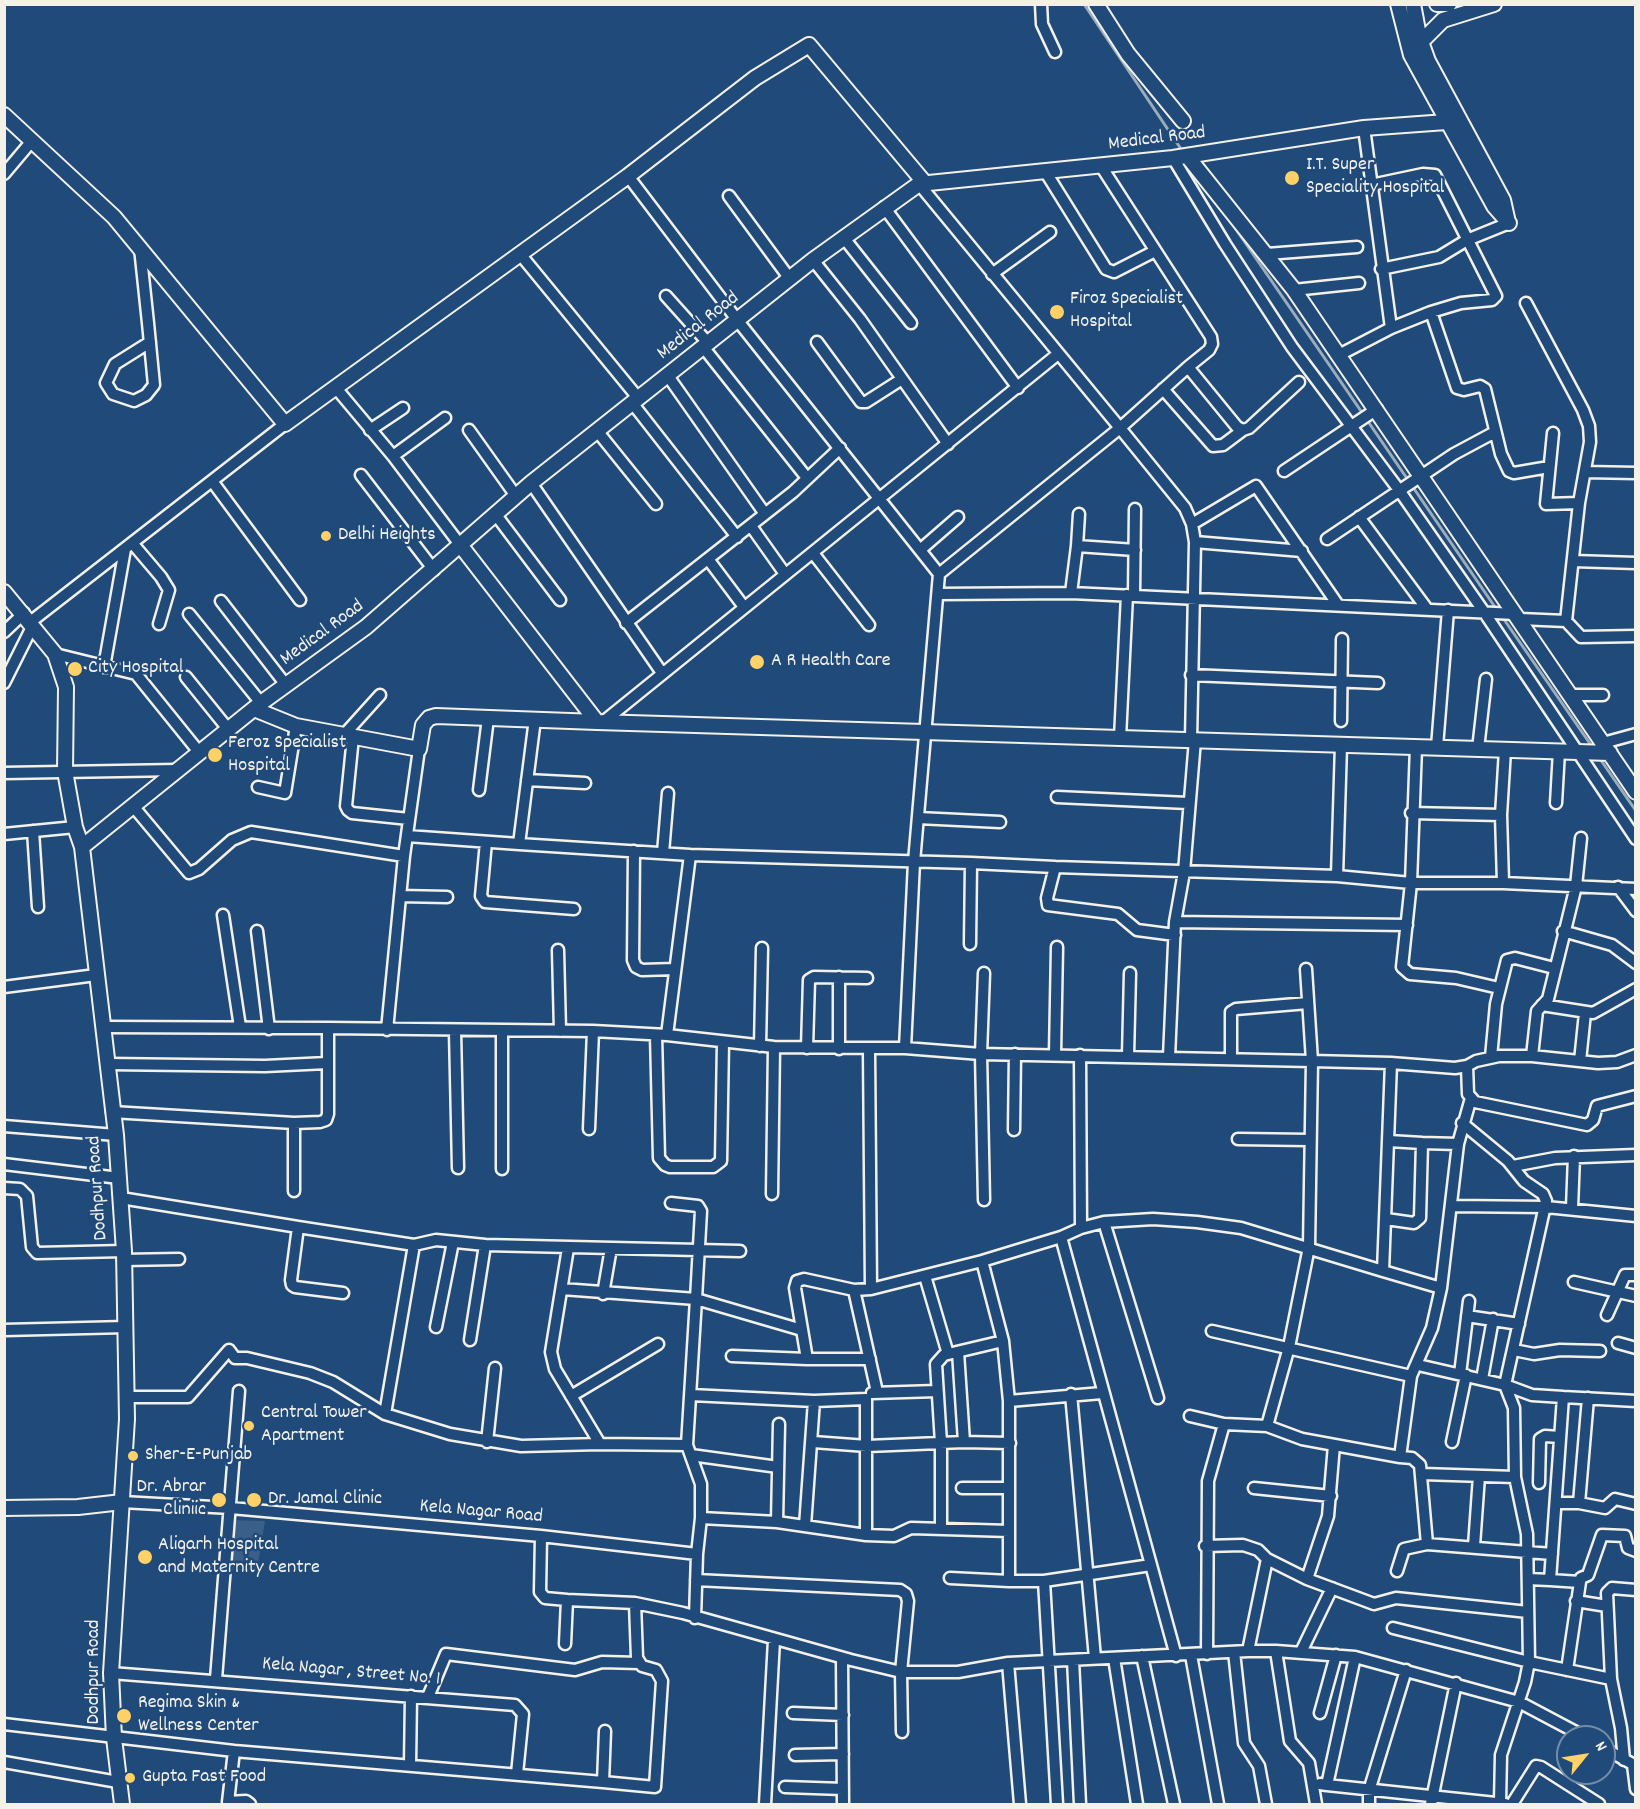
<!DOCTYPE html>
<style>
body{margin:0}
#map{position:relative;width:1640px;height:1809px;overflow:hidden;background:#1f4a7a;font-family:Dekko,sans-serif}
canvas{display:block}
.frame{position:absolute;inset:0;border:6px solid #f4f1e8;pointer-events:none}
.north{position:absolute;left:1556px;top:1725px;width:60px;height:60px;box-sizing:border-box;background:#1f4a7a;border:2px solid #748da6;border-radius:50%;rotate:60deg;font-size:16px;font-weight:700;line-height:24px;text-align:center;color:#f4f1e8}
.north::after{content:'';display:block;margin:auto;width:21px;height:27px;background:#ffd166;clip-path:polygon(50% 0,100% 100%,50% 72%,0 100%)}
</style>
<div id="map">
<canvas width="1640" height="1809"></canvas>
<div class="frame"></div>
<div class="north">N</div>
</div>
<script>
const ctx = document.querySelector('canvas').getContext('2d');
ctx.lineJoin = 'round';
function fill(path, color) {
  ctx.fillStyle = color;
  ctx.fill(path, 'evenodd');
}
function poly(rows) {
  const path = new Path2D();
  for (const r of rows) {
    path.moveTo(r[0], r[1]);
    for (let i = 2; i < r.length; i += 2) path.lineTo(r[i], r[i + 1]);
  }
  return path;
}
function trace(path, color, width, dash) {
  ctx.strokeStyle = color;
  ctx.lineWidth = width;
  ctx.lineCap = dash ? 'butt' : 'round';
  ctx.setLineDash(dash || []);
  ctx.stroke(path);
}
function drawText(font, color, halo, rows, align = 'center') {
  ctx.font = font + ' Dekko,sans-serif';
  ctx.lineWidth = 5;
  ctx.setLineDash([]);
  ctx.textBaseline = 'middle';
  ctx.strokeStyle = halo;
  ctx.fillStyle = color;
  for (const [text, x, y, turn = 0] of rows) {
    ctx.save();
    ctx.translate(x, y);
    ctx.rotate((+turn || 0) * Math.PI / 180);
    ctx.textAlign = isNaN(turn) ? turn : align;
    if (halo) ctx.strokeText(text, 0, 0);
    ctx.fillText(text, 0, 0);
    ctx.restore();
  }
}
const green = poly([
 [232,1520,265,1521,258,1564,228,1562]
]);
const stream = poly([
 [1084,4,1183,152],
 [1231,222,1363,414],
 [1367,420,1497,610],
 [1503,618,1593,748],
 [1598,756,1636,811]
]);
const minor = poly([
 [1041,4,1042,24,1055,52],
 [1364,128,1391,328],
 [1173,158,1225,244,1292,347,1399,490,1484,612,1636,839],
 [1101,166,1211,337,1212,344,1209,350,1188,367],
 [1045,171,1106,269,1114,272,1155,251],
 [4,174,31,142],
 [628,176,738,321,939,574],
 [919,184,1120,428,1185,508,1192,524,1195,542,1191,740],
 [729,196,790,279],
 [884,207,1018,388],
 [844,238,911,323],
 [140,248,148,323,154,385,146,395,134,401,113,394,106,383,115,364,150,342],
 [520,254,639,399],
 [1267,254,1357,247],
 [813,260,860,319,948,444],
 [1381,269,1439,257,1467,240,1509,223],
 [992,274,1050,232],
 [1294,290,1359,283],
 [666,296,709,344],
 [1431,312,1457,388,1464,390,1480,386,1485,389,1501,454,1509,471,1514,473,1549,467],
 [817,342,861,402,866,402,902,379],
 [704,348,807,478],
 [1339,355,1391,328,1431,312,1461,303,1492,300,1496,296,1435,175,1423,174,1371,185],
 [668,376,765,514],
 [336,388,393,456,461,546],
 [1163,389,1213,446,1223,445,1243,430],
 [633,404,737,537],
 [370,430,403,408],
 [469,430,516,496],
 [598,432,656,504],
 [1553,433,1546,504,1579,503],
 [393,456,445,418],
 [1284,471,1377,409],
 [1585,472,1636,473],
 [361,475,434,570],
 [212,481,300,600],
 [531,483,662,673],
 [496,515,560,600],
 [1359,517,1427,609],
 [1192,524,1256,486,1338,605],
 [751,526,785,574],
 [1327,539,1454,454,1495,432],
 [1195,542,1302,551],
 [133,544,161,577,169,590,159,624],
 [1077,546,1079,514],
 [920,550,958,517],
 [813,553,869,625],
 [708,559,744,607],
 [1573,561,1636,563],
 [1071,593,1077,546,1135,550],
 [938,594,1071,593,1516,614],
 [1134,595,1135,509],
 [221,601,286,685],
 [189,614,261,703],
 [1520,619,1566,621,1579,503,1590,442,1589,426,1583,410,1526,303],
 [1566,621,1581,637,1636,636],
 [29,623,285,424],
 [626,623,793,492,840,448],
 [4,632,24,613],
 [55,654,136,674,199,752],
 [104,667,125,549],
 [1191,675,1378,683],
 [186,677,228,729],
 [4,683,32,627],
 [1571,695,1603,695],
 [535,719,519,844,690,855,667,1035],
 [1341,721,1342,639],
 [603,722,1058,354],
 [343,736,380,695],
 [353,737,346,806,348,810,352,813,409,819],
 [1120,738,1127,595],
 [1603,743,1636,734],
 [1416,747,1411,883,1402,967,1410,974,1456,978,1499,988],
 [1437,747,1448,610],
 [1478,749,1486,679],
 [4,773,177,770],
 [527,780,585,783],
 [258,787,285,793,296,726],
 [479,790,488,718],
 [1057,797,1188,803],
 [1556,803,1559,751],
 [133,806,189,873,199,869,232,840,251,832,404,856],
 [1411,813,1501,815],
 [918,818,1000,822],
 [33,831,38,907],
 [4,834,75,827],
 [407,836,519,844],
 [486,842,481,896,485,902,574,909],
 [634,851,633,960,636,967,642,970,675,969],
 [663,853,668,793],
 [690,855,971,863,970,944],
 [971,863,1055,867,1047,898,1048,905,1118,914,1137,930,1175,935],
 [1055,867,1337,876,1411,883,1503,883,1636,889],
 [1337,876,1341,745],
 [1503,883,1501,815,1505,750],
 [1618,887,1636,911],
 [400,896,447,897],
 [223,915,240,1027],
 [1175,922,1407,925],
 [257,931,269,1029],
 [1563,931,1612,945,1636,963],
 [558,950,560,1031],
 [984,973,981,1054,984,1200],
 [4,987,96,975],
 [1542,1005,1593,1013,1636,989],
 [104,1027,328,1028,328,1114,326,1120,320,1122,294,1123,294,1191],
 [328,1028,593,1031,667,1035,774,1047,905,1048,981,1054,1312,1061,1306,969],
 [387,1030,404,856,419,749],
 [455,1031,458,1168],
 [502,1031,502,1169],
 [656,1035,659,1158,665,1165,670,1167,713,1167,721,1161,723,1042],
 [760,1046,762,948],
 [807,1048,809,980,814,977,867,978],
 [905,1048,914,862,939,574,1120,428,1188,367,1237,427,1243,430,1249,428,1299,382],
 [839,1049,839,977],
 [869,1050,871,1289],
 [1055,1054,1057,947],
 [1080,1055,1081,1228],
 [1128,1056,1130,973],
 [1532,1056,1537,1011,1548,999,1576,886,1581,838],
 [1169,1057,1175,922,1184,872,1195,740],
 [1491,1057,1496,1004,1507,960,1515,958,1554,968],
 [1231,1059,1231,1012,1236,1009,1308,1003],
 [1580,1061,1585,1013],
 [1391,1063,1455,1068,1467,1066,1468,1094,1475,1102,1587,1125,1593,1120,1597,1106,1636,1096],
 [108,1064,265,1066,327,1063],
 [1467,1066,1476,1061,1499,1056,1532,1056,1598,1063,1617,1062,1636,1055],
 [112,1112,294,1123],
 [4,1126,116,1135],
 [589,1129,593,1031],
 [1014,1130,1015,1054],
 [1238,1139,1309,1140],
 [1422,1143,1458,1144],
 [4,1164,119,1178],
 [1513,1166,1555,1158,1636,1155],
 [4,1188,20,1189,27,1196,32,1247,37,1253,124,1251],
 [772,1194,774,1047],
 [121,1198,298,1227],
 [671,1203,698,1206,701,1211,696,1299,802,1330],
 [1452,1206,1546,1207,1636,1216],
 [1572,1208,1574,1156],
 [1386,1219,1414,1223,1420,1218,1422,1143,1389,1141],
 [1104,1222,1158,1398],
 [1061,1237,1176,1656],
 [123,1260,179,1259],
 [982,1261,1003,1341,1009,1401,1009,1581,1044,1581,1057,1804],
 [925,1276,948,1354],
 [1574,1282,1636,1296],
 [562,1289,696,1299,687,1445,701,1484,701,1518],
 [854,1290,804,1279,797,1281,795,1288,807,1359,870,1359],
 [343,1293,295,1287,292,1285,291,1280,298,1227,414,1245],
 [603,1294,611,1248],
 [1607,1315,1625,1275,1636,1275],
 [1467,1316,1519,1324],
 [436,1327,453,1242],
 [4,1330,126,1327],
 [1212,1331,1411,1376,1432,1328,1441,1288,1458,1144,1471,1098],
 [470,1340,485,1245,740,1251],
 [1618,1343,1636,1348],
 [1514,1350,1534,1354,1560,1350,1600,1351],
 [958,1352,964,1442,1010,1443],
 [732,1356,807,1359],
 [1418,1365,1505,1385,1532,1395,1563,1397,1550,1580,1580,1582,1567,1670],
 [1460,1374,1469,1301],
 [1482,1379,1493,1319],
 [877,1392,854,1290,871,1289,982,1261,1061,1237,1081,1228,1104,1222,1153,1219,1197,1222,1241,1228,1383,1271],
 [872,1393,937,1391],
 [1071,1394,1095,1658],
 [691,1395,814,1401,805,1526],
 [571,1396,658,1344],
 [127,1397,188,1397,229,1350,235,1358,247,1358,310,1373,333,1382,385,1414,450,1434,521,1446,600,1444,555,1369,551,1352,568,1248],
 [1563,1397,1636,1401],
 [1588,1398,1579,1503,1605,1508,1615,1499,1636,1504],
 [814,1401,866,1399,866,1535],
 [1009,1401,1102,1393],
 [385,1414,414,1245,436,1240,485,1245],
 [1190,1416,1224,1424,1208,1481,1207,1654],
 [1224,1424,1267,1426,1302,1439,1400,1457,1411,1376],
 [1267,1426,1289,1347,1309,1247,1312,1061,1391,1063,1383,1271,1441,1288],
 [487,1442,495,1368],
 [813,1442,867,1446,964,1442],
 [1452,1442,1466,1375],
 [600,1444,687,1445],
 [691,1455,778,1467],
 [1400,1457,1412,1458,1420,1465,1427,1544],
 [1422,1474,1515,1477],
 [1539,1483,1540,1439,1545,1436,1560,1437],
 [962,1488,1009,1488],
 [1254,1488,1331,1496],
 [122,1502,231,1508,541,1536,697,1554,701,1518,777,1522,866,1535,894,1536,911,1528,1009,1531],
 [1556,1503,1579,1503],
 [777,1522,779,1424],
 [941,1529,941,1443,936,1364,944,1355,1003,1341],
 [541,1536,540,1592,545,1598,567,1600,565,1644],
 [1205,1546,1243,1545,1258,1550,1267,1559],
 [1474,1546,1479,1476],
 [1397,1571,1404,1549,1427,1544,1552,1554],
 [950,1578,1009,1581],
 [1307,1579,1374,1604,1396,1598,1528,1612],
 [1528,1579,1550,1580],
 [696,1580,900,1590,906,1594,908,1601,901,1672,902,1732],
 [1044,1581,1151,1565],
 [1580,1582,1581,1578,1588,1575,1602,1535,1625,1536,1628,1548,1636,1551],
 [567,1600,635,1603],
 [1576,1601,1607,1606],
 [695,1618,697,1554],
 [1393,1628,1529,1662,1527,1534,1515,1477,1514,1408,1505,1385,1546,1201,1543,1194,1524,1181,1508,1161,1462,1123],
 [1248,1651,1267,1559,1307,1579,1328,1516,1334,1445],
 [1276,1651,1290,1741,1309,1763,1316,1804],
 [1234,1652,1244,1743,1259,1766,1266,1804],
 [1301,1652,1332,1588],
 [1191,1655,1218,1804],
 [1142,1656,1174,1804],
 [842,1658,843,1804],
 [1114,1658,1137,1804],
 [1073,1660,1080,1804],
 [1008,1663,1020,1804],
 [111,1673,515,1705,523,1714,517,1774],
 [216,1679,239,1391],
 [1611,1679,1621,1728,1624,1760],
 [428,1697,446,1654,575,1670,602,1662,639,1663],
 [793,1713,843,1715],
 [1320,1713,1336,1655],
 [4,1724,234,1751,603,1782],
 [605,1731,603,1782,655,1787,662,1681,656,1670,642,1666,637,1658,635,1603,683,1613,851,1660,901,1672,958,1672,1008,1663,1248,1651,1276,1651,1355,1657,1519,1702,1585,1737],
 [1604,1748,1636,1766],
 [234,1751,228,1802,246,1801,250,1804],
 [795,1755,843,1754],
 [4,1762,118,1782],
 [410,1765,411,1696],
 [1633,1765,1636,1789],
 [1320,1784,1327,1785,1355,1657],
 [1327,1785,1505,1804],
 [785,1787,843,1789],
 [1500,1802,1501,1755,1525,1682,1529,1662,1611,1679,1607,1593,1612,1588,1636,1590],
 [765,1804,774,1640],
 [1369,1804,1369,1791,1406,1670],
 [1431,1804,1456,1683],
 [1512,1804,1536,1766,1541,1767,1599,1804]
]);
const tertiary = poly([
 [1096,4,1128,54,1183,121],
 [1398,4,1411,55,1494,206,1509,223],
 [1413,4,1419,36,1428,61,1503,200,1507,218],
 [1437,4,1449,4],
 [1421,42,1443,20,1494,4],
 [4,115,114,217,285,424,628,176,755,78,809,45,924,182],
 [1188,157,1294,290,1636,792],
 [461,546,597,722,1610,753],
 [4,592,55,654,66,687,65,771,75,827,82,847,116,1135,124,1251,127,1419,111,1673,114,1738,122,1804],
 [254,709,296,726,419,749,423,725,429,718,436,716,597,722],
 [82,847,261,703,366,627,531,483,813,260,919,184,1173,158,1364,128,1460,121],
 [4,1508,78,1507,122,1502]
]);
const markers = [
 [1292,178,8,"#ffd166"],
 [1057,312,8,"#ffd166"],
 [326,536,6,"#ffd166"],
 [757,662,8,"#ffd166"],
 [75,669,8,"#ffd166"],
 [215,755,8,"#ffd166"],
 [249,1426,6,"#ffd166"],
 [133,1456,6,"#ffd166"],
 [219,1500,8,"#ffd166"],
 [254,1500,8,"#ffd166"],
 [145,1557,8,"#ffd166"],
 [124,1716,8,"#ffd166"],
 [130,1778,6,"#ffd166"]
];
const streetNames = [
 ["Medical Road",1157,140,-7],
 ["Medical Road",699,327,-38],
 ["Medical Road",323,634,-36],
 ["Dodhpur Road",99,1188,-94],
 ["Kela Nagar Road",481,1513,5],
 ["Dodhpur Road",95,1672,-90],
 ["Kela Nagar , Street No. 1",351,1673,5]
];
const poiNames = [
 ["I.T. Super",1306,166],
 ["Speciality Hospital",1306,189],
 ["Firoz Specialist",1070,300],
 ["Hospital",1070,323],
 ["Delhi Heights",338,536],
 ["A R Health Care",771,662],
 ["City Hospital",88,669],
 ["Feroz Specialist",228,744],
 ["Hospital",228,767],
 ["Central Tower",261,1414],
 ["Apartment",261,1437],
 ["Sher-E-Punjab",145,1456],
 ["Dr. Abrar",206,1488,"right"],
 ["Cliniic",206,1511,"right"],
 ["Dr. Jamal Clinic",268,1500],
 ["Aligarh Hospital",158,1546],
 ["and Maternity Centre",158,1569],
 ["Regima Skin &",138,1704],
 ["Wellness Center",138,1727],
 ["Gupta Fast Food",142,1778]
];
fill(green, '#3a5f88');
trace(stream, '#9cacbb', 3);
trace(minor, '#f4f1e8', 15);
trace(tertiary, '#f4f1e8', 18);
trace(minor, '#1f4a7a', 10);
trace(tertiary, '#1f4a7a', 14);
for (const [x, y, r, color] of markers) {
  const dot = new Path2D();
  dot.arc(x, y, r, 0, 2 * Math.PI);
  ctx.fillStyle = color;
  ctx.fill(dot);
  trace(dot, '#1f4a7a', 2);
}
drawText('20px', '#f4f1e8', '#1f4a7a', streetNames);
drawText('20px', '#f4f1e8', '#1f4a7a', poiNames, 'left');
</script>
